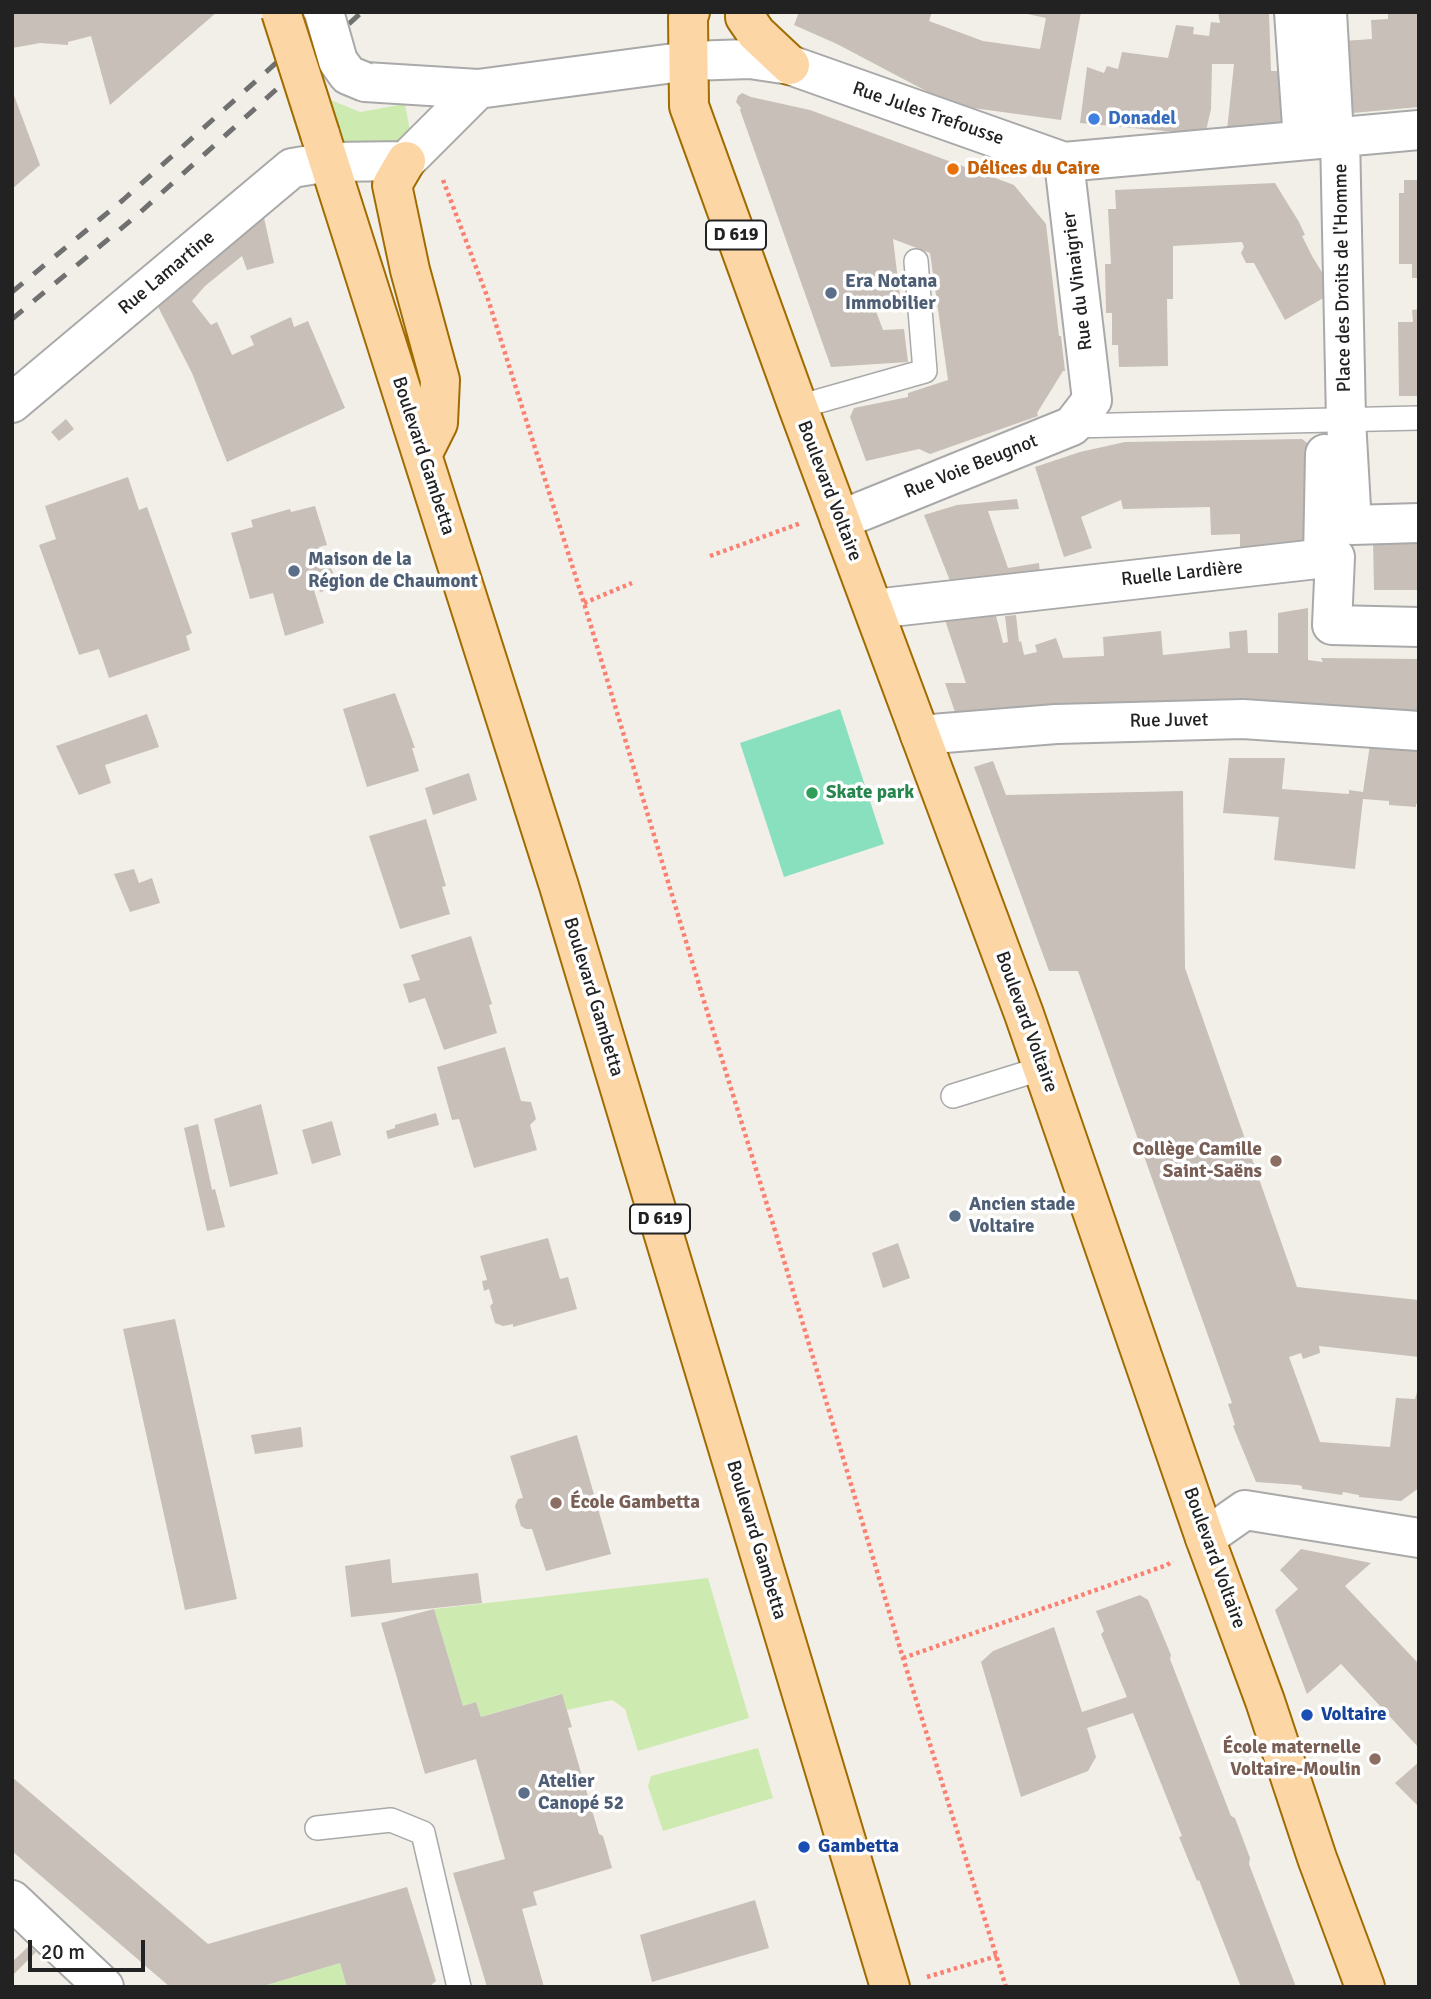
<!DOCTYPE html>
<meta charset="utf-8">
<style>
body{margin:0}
#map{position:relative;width:1431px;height:1999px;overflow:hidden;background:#f2efe9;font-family:Signika,sans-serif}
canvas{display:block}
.frame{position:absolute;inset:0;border:14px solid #222;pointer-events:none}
.scale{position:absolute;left:28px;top:1940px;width:117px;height:32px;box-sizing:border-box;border:4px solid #222;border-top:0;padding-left:9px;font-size:21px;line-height:24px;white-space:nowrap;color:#222;-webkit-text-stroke:5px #fff;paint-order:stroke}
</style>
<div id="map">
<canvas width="1431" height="1999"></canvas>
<div class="frame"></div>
<div class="scale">20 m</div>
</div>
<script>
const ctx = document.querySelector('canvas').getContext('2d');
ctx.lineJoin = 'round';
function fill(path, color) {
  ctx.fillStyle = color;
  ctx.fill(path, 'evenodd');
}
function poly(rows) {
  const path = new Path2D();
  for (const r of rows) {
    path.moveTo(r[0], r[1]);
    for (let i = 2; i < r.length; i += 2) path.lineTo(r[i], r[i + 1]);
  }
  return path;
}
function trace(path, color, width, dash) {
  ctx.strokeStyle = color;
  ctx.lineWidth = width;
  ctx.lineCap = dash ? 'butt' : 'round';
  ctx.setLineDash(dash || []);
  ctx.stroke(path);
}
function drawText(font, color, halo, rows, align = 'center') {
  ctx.font = font + ' Signika,sans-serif';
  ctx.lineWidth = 7;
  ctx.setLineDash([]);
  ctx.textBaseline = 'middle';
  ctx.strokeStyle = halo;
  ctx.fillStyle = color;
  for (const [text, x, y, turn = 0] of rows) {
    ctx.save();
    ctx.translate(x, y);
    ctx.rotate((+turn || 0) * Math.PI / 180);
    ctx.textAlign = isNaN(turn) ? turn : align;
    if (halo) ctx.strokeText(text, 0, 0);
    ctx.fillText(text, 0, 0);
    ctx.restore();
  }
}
const grass = poly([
 [331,100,360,112,405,104,412,141,346,150],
 [708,1578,749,1718,638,1751,625,1709,612,1700,567,1710,561,1694,481,1717,476,1702,463,1706,434,1609],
 [758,1748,773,1798,663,1831,648,1786,651,1776],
 [340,1963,347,1987,260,1987]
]);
const pitch = poly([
 [840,709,884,844,784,877,740,743]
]);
const building = poly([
 [12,12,217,12,110,105,91,36,68,42,68,45,40,43,12,48],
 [799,12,905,12,911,14,912,12,932,12,929,21,983,41,1040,49,1046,18,1018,12,1081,12,1061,120,973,108,928,92,837,44,794,25],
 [1218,12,1269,12,1271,71,1281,71,1285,128,1227,130,1234,64,1212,64,1211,109,1206,131,1165,131,1080,123,1087,67,1104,73,1107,66,1118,69,1122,52,1168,58,1176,25,1194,27,1193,34,1209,36,1211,22,1220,23],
 [1388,12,1419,12,1419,107,1353,113,1343,41,1372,39,1371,20,1388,19],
 [12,90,40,165,12,189],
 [742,93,751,97,810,110,1014,185,1046,224,1059,336,1061,336,1065,371,1063,371,1037,413,1038,416,930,454,919,449,866,461,850,417,854,408,908,397,908,393,948,380,930,253,893,239,900,297,871,298,883,330,904,329,908,362,831,367,740,110,741,108,736,102,738,96],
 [1404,180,1419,180,1419,278,1412,278,1412,264,1399,264,1399,193,1404,193],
 [1275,183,1299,222,1305,235,1302,236,1312,256,1334,292,1285,320,1254,263,1246,263,1241,253,1244,247,1242,242,1173,246,1173,299,1167,299,1168,366,1119,367,1118,345,1112,345,1112,313,1106,313,1105,264,1111,264,1108,209,1116,209,1115,190],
 [261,204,274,263,247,270,242,256,205,286,192,301,211,325,217,322,232,355,254,345,250,336,291,317,294,327,308,321,345,408,227,462,192,373,152,295],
 [1419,309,1419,396,1399,396,1398,322,1413,322,1412,310],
 [66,419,74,429,59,441,51,432],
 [1302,439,1311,446,1313,553,1240,562,1240,534,1211,535,1210,507,1123,509,1121,500,1081,517,1092,548,1064,557,1035,467,1080,452,1125,442],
 [128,477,139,510,147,507,192,633,186,636,190,650,109,678,99,649,79,655,39,545,56,539,45,506],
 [1017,499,1019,509,988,511,1008,568,1039,563,1041,586,956,596,924,515,957,505],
 [315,506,327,545,319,547,324,562,331,568,335,577,329,589,321,592,313,587,324,623,285,636,273,593,250,599,231,533,253,527,251,520,290,509,291,512],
 [1419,538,1419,590,1374,590,1373,539],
 [992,600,1003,643,1008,642,1005,616,1016,615,1019,642,1021,641,1024,655,1037,652,1035,645,1056,638,1063,658,1104,656,1103,637,1161,631,1163,655,1230,648,1229,632,1247,630,1248,653,1278,653,1278,613,1308,608,1308,660,1323,662,1321,658,1419,659,1419,717,1193,702,1056,704,955,712,945,683,966,683,940,605],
 [395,693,415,748,412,748,419,771,367,787,343,709],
 [147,714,159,747,105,765,111,783,79,795,56,746],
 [1371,738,1419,741,1419,804,1416,804,1416,807,1389,805,1389,801,1363,799,1355,869,1274,860,1279,817,1223,813,1229,758,1285,758,1282,789,1349,794,1349,790,1363,792],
 [993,761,1006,795,1183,791,1185,968,1297,1287,1419,1300,1419,1357,1319,1346,1320,1353,1303,1359,1301,1353,1289,1357,1320,1442,1390,1447,1396,1398,1415,1399,1419,1385,1419,1488,1401,1501,1359,1497,1359,1495,1343,1492,1342,1495,1302,1489,1302,1486,1298,1485,1256,1482,1233,1426,1235,1425,1228,1404,1232,1403,1078,971,1049,971,974,767],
 [469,773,477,800,433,815,425,788],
 [426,819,446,886,442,887,450,914,400,929,369,836],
 [134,869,139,883,152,878,160,903,130,912,114,874],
 [471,936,492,1004,489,1005,497,1033,444,1050,425,998,409,1003,403,984,420,980,411,955],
 [505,1047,521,1101,531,1102,536,1119,530,1125,537,1150,474,1168,459,1119,452,1120,437,1067],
 [261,1104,278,1174,230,1187,214,1119],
 [436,1113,439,1125,388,1139,386,1131,395,1128,395,1125],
 [332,1121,341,1155,312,1164,302,1130],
 [198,1124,212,1190,215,1189,225,1227,207,1231,184,1128],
 [548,1238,560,1279,568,1277,577,1309,513,1327,513,1324,503,1326,495,1323,490,1306,493,1303,489,1289,484,1291,482,1281,487,1280,480,1256],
 [898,1243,910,1278,883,1288,872,1253],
 [175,1319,237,1599,185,1610,123,1329],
 [301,1427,303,1447,255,1454,251,1435],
 [577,1435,611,1554,546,1571,532,1529,526,1529,521,1526,515,1506,518,1499,523,1498,510,1456],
 [1301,1549,1371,1563,1345,1586,1419,1664,1419,1748,1341,1664,1307,1694,1275,1610,1298,1589,1280,1570],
 [390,1559,392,1583,478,1573,482,1603,351,1617,345,1566],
 [1140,1595,1148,1600,1171,1655,1170,1659,1231,1816,1235,1818,1250,1858,1249,1864,1296,1987,1241,1987,1199,1880,1197,1881,1179,1837,1182,1836,1133,1713,1087,1728,1096,1757,1088,1771,1021,1797,981,1662,993,1651,1054,1627,1082,1712,1127,1697,1101,1634,1104,1631,1096,1611],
 [434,1609,463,1706,476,1702,481,1717,562,1694,572,1727,568,1728,599,1834,603,1836,612,1868,536,1891,533,1892,537,1905,522,1909,544,1987,487,1987,453,1873,505,1859,476,1759,425,1774,381,1623],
 [1419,1762,1419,1807,1395,1783],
 [12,1777,208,1944,407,1887,436,1981,429,1987,347,1987,340,1963,260,1987,170,1987,12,1851],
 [755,1900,769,1948,652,1982,640,1935],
 [29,1946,36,1952,12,1976,12,1962]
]);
const path = poly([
 [443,180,487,296,584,603,707,1011,773,1224,903,1658,1006,1987],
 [710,556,801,523],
 [584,603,632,583],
 [903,1658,1167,1565,1173,1561],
 [927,1977,997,1956]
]);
const lane = poly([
 [798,407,925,371,916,261],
 [1072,426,1419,418],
 [953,1096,1043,1068],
 [317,1828,391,1820,423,1833,459,1987]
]);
const street = poly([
 [1294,12,1303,140],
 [1327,12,1334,137],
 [365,82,478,89,689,61,750,59,790,65,1064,162,1419,130],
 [1340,136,1346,420,1352,525,1419,523],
 [12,403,292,168,329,162,406,161,478,89],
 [840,520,1072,426,1092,400,1064,162],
 [1323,559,1325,454],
 [874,609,1335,557,1332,625,1419,627],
 [920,735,1056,724,1243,719,1419,731],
 [1205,1538,1245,1510,1419,1538],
 [12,1900,104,1987]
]);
const primary = poly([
 [690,12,688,17,689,106,798,407,1024,1014,1205,1538,1265,1701,1317,1858,1365,1987],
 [745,12,745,17,756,33,790,65],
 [320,134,559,886,890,1987],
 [406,161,392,185,410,270,440,380,438,423,423,453]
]);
const rail = poly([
 [12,292,123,200,333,12],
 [12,319,135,217,362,12]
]);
const streetBridge = poly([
 [324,12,338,61,348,75,365,82]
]);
const primaryBridge = poly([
 [281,12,320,134]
]);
const markers = [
 [1094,119,7,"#3f7fe0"],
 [953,169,7,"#e8710a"],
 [831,293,7,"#5c6f8a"],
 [294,571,7,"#5c6f8a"],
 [812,793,7,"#2e9e5b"],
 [1276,1161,7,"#8d6e63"],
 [955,1216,7,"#5c6f8a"],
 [556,1503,7,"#8d6e63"],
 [1307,1715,7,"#1a4fb4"],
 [1375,1759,7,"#8d6e63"],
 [524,1793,7,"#5c6f8a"],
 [804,1847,7,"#1a4fb4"]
];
const shields = [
 [736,235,60],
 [660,1219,60]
];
const shieldNames = [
 ["D 619",736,235],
 ["D 619",660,1219]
];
const streetNames = [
 ["Rue Jules Trefousse",928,114,19],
 ["Rue Lamartine",167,273,-40],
 ["Place des Droits de l'Homme",1343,278,-91],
 ["Rue du Vinaigrier",1078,281,-97],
 ["Boulevard Gambetta",423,456,72],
 ["Rue Voie Beugnot",971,467,-22],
 ["Boulevard Voltaire",829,491,69],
 ["Ruelle Lardière",1182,574,-6],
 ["Rue Juvet",1169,721,-1],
 ["Boulevard Gambetta",593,997,73],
 ["Boulevard Voltaire",1026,1022,70],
 ["Boulevard Gambetta",756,1540,73],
 ["Boulevard Voltaire",1214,1558,70]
];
const shopNames = [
 ["Donadel",1108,119]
];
const foodNames = [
 ["Délices du Caire",967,169]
];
const serviceNames = [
 ["Era Notana",845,282],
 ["Immobilier",845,304],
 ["Maison de la",308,560],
 ["Région de Chaumont",308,582],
 ["Ancien stade",969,1205],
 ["Voltaire",969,1227],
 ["Atelier",538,1782],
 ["Canopé 52",538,1804]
];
const leisureNames = [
 ["Skate park",826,793]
];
const educationNames = [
 ["Collège Camille",1262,1150],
 ["Saint-Saëns",1262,1172],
 ["École Gambetta",570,1503,"left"],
 ["École maternelle",1361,1748],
 ["Voltaire-Moulin",1361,1770]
];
const transitNames = [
 ["Voltaire",1321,1715],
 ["Gambetta",818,1847]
];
fill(grass, '#cdebb0');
fill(pitch, '#88e0be');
fill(building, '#c7bfb8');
trace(lane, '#a9a9a9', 26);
trace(street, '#a9a9a9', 42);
trace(primary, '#a06b00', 42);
trace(path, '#fa8072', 4.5, [3.5, 3.5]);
trace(lane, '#fff', 23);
trace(street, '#fff', 38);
trace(primary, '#fcd6a4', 38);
trace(rail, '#707070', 5, [14, 14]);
trace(streetBridge, '#a9a9a9', 42, []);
trace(primaryBridge, '#a06b00', 42, []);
trace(streetBridge, '#fff', 38);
trace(primaryBridge, '#fcd6a4', 38);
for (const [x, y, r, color] of markers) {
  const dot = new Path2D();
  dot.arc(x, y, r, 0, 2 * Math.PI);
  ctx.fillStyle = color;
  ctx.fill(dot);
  trace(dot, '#fff', 2.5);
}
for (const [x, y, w] of shields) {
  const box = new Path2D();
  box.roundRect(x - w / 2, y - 14.5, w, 29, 5);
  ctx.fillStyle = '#fff';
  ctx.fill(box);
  trace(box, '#222', 2);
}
drawText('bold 18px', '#222', null, shieldNames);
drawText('19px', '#222', '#fff', streetNames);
drawText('bold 19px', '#366cbe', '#fff', shopNames, 'left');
drawText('bold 19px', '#c56008', '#fff', foodNames, 'left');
drawText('bold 19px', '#4e5e75', '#fff', serviceNames, 'left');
drawText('bold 19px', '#27864d', '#fff', leisureNames, 'left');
drawText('bold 19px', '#785e54', '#fff', educationNames, 'right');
drawText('bold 19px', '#164399', '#fff', transitNames, 'left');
</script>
